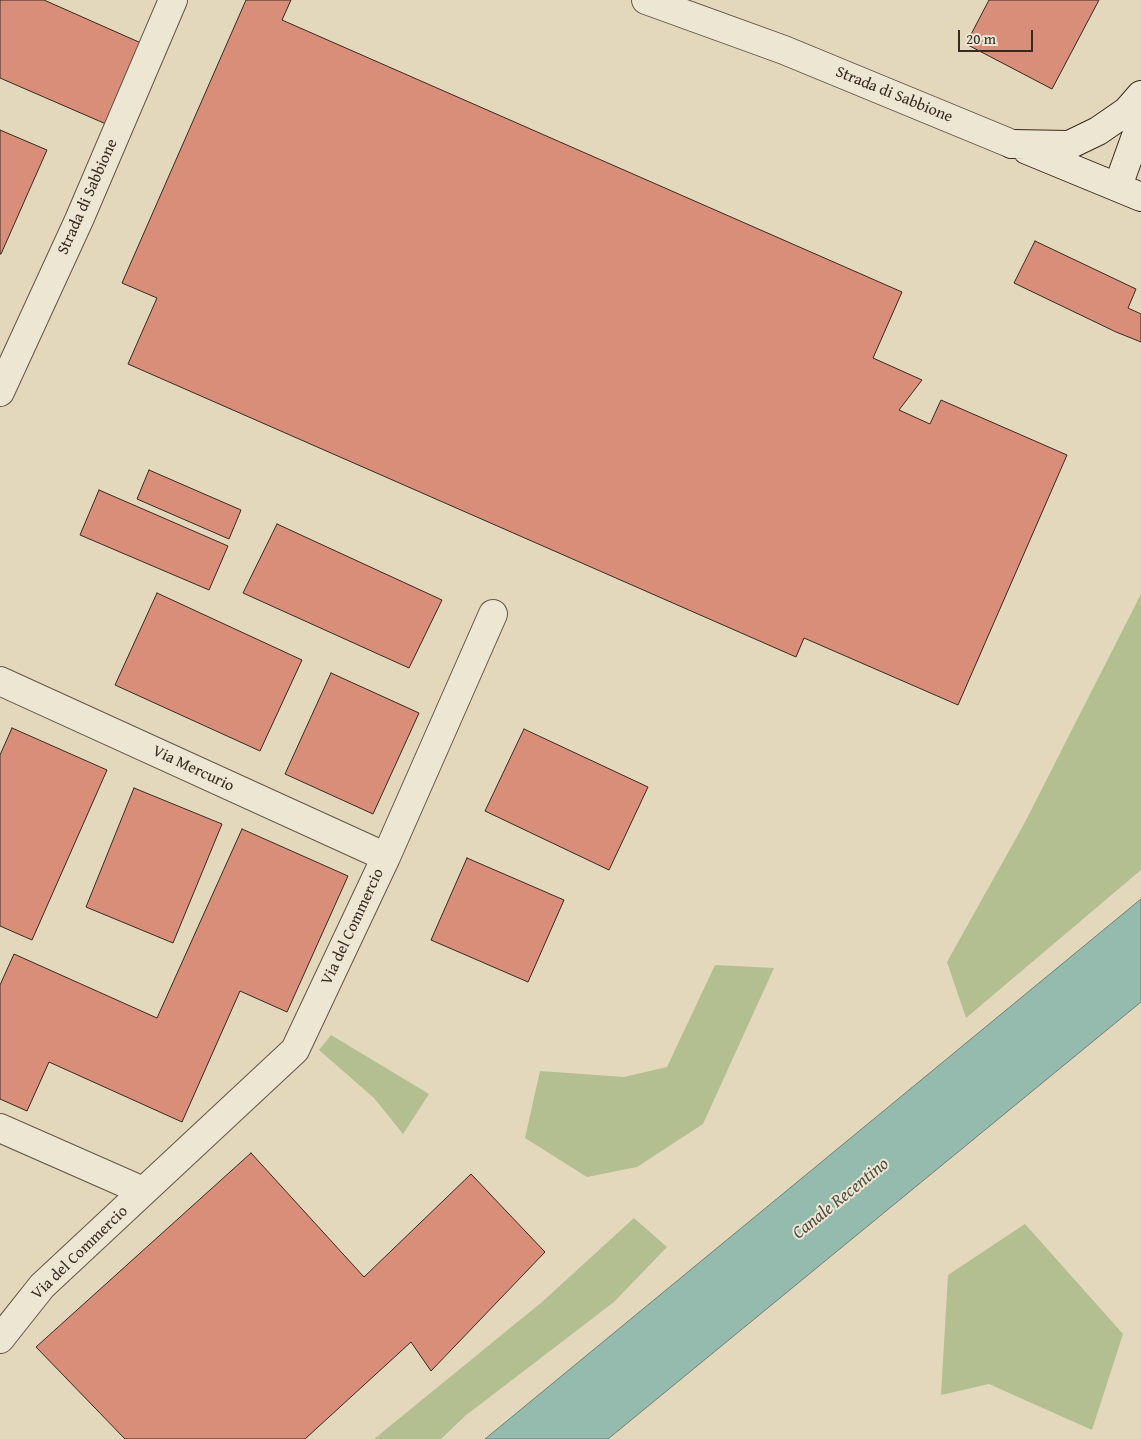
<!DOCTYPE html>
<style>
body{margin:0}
#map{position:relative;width:1141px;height:1439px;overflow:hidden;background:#e3d8bb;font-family:"Gentium Book Plus",serif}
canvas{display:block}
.scale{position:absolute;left:958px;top:30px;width:75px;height:22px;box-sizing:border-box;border:2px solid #392922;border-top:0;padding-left:6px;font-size:15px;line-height:18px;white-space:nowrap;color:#392922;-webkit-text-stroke:4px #ede6d3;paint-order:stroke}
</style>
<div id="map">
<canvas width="1141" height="1439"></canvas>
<div class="scale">20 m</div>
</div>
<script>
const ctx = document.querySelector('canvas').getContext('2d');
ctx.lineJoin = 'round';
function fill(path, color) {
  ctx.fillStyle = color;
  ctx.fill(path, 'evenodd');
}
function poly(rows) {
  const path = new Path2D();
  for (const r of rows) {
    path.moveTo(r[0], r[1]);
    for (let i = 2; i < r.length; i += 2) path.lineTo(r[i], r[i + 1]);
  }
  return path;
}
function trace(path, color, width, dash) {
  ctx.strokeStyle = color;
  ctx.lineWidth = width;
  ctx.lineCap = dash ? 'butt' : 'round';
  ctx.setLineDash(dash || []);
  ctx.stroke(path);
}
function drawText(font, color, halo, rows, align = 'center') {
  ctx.font = font + ' "Gentium Book Plus",serif';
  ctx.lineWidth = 4;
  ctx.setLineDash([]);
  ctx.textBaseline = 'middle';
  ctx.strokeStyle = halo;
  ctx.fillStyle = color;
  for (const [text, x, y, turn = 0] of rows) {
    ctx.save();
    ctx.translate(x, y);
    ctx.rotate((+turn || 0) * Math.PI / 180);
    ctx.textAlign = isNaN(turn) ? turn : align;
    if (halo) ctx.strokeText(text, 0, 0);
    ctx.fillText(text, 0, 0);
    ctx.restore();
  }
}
const green = poly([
 [1141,594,1141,870,966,1018,947,962,1024,824],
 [715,965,774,968,703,1124,637,1167,587,1177,525,1138,540,1071,624,1077,667,1067],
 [331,1035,429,1094,403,1134,374,1098,319,1050],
 [634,1218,667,1247,614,1302,465,1416,441,1439,374,1439,542,1302],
 [1025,1224,1123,1334,1092,1430,989,1384,941,1395,948,1275]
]);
const water = poly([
 [1141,899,1141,1002,608,1439,485,1439,1141,899]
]);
const building = poly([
 [0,0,44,0,141,43,106,124,0,78,0,0],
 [246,0,291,0,282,20,902,292,873,358,922,380,899,410,930,424,941,400,1067,455,958,705,804,638,796,657,128,364,157,298,122,283,246,0],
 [989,0,1099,0,1052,89,966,44,989,0],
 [0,130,47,150,1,254,0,254,0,130],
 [1035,241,1136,289,1128,308,1141,314,1141,342,1116,332,1014,283,1035,241],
 [149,470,241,510,229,539,137,499,149,470],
 [99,490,228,546,209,590,80,535,99,490],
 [277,524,442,600,409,668,243,593,277,524],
 [157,593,302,660,260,751,115,685,157,593],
 [331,673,419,713,373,814,285,774,331,673],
 [12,728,107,770,32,940,0,926,0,755,12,728],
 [524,729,648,787,609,870,485,811,524,729],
 [134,788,222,824,173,943,86,907,134,788],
 [242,829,348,876,287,1012,240,991,182,1122,49,1062,27,1111,0,1099,0,985,14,954,157,1018,242,829],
 [467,858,564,900,528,982,431,940,467,858],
 [251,1153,364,1277,471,1174,545,1252,431,1371,411,1342,305,1439,125,1439,36,1347,251,1153]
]);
const minor = poly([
 [646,0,784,50,1012,144],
 [0,392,79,220,173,0],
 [0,681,386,857],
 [0,1128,143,1191],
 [0,1339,42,1286,295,1050,386,857,493,614]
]);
const secondary = poly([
 [1012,144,1069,145,1098,131,1127,111,1141,95],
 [1027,150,1141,197],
 [1118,186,1141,122]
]);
const streetNames = [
 ["Strada di Sabbione",894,95,22],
 ["Strada di Sabbione",88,197,-66],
 ["Via Mercurio",193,769,25],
 ["Via del Commercio",353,927,-65],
 ["Via del Commercio",80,1253,-44]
];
const waterNames = [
 ["Canale Recentino",841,1199,-39]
];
fill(green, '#b3bf91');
fill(water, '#95baae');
trace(water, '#708076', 1);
fill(building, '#d88e79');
trace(building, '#392922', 1);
trace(minor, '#645548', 30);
trace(secondary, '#392922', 30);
trace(minor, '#ede6d3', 28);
trace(secondary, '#ede6d3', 28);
drawText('16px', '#392922', '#ede6d3', streetNames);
drawText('italic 18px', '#504d45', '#ede6d3', waterNames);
</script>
